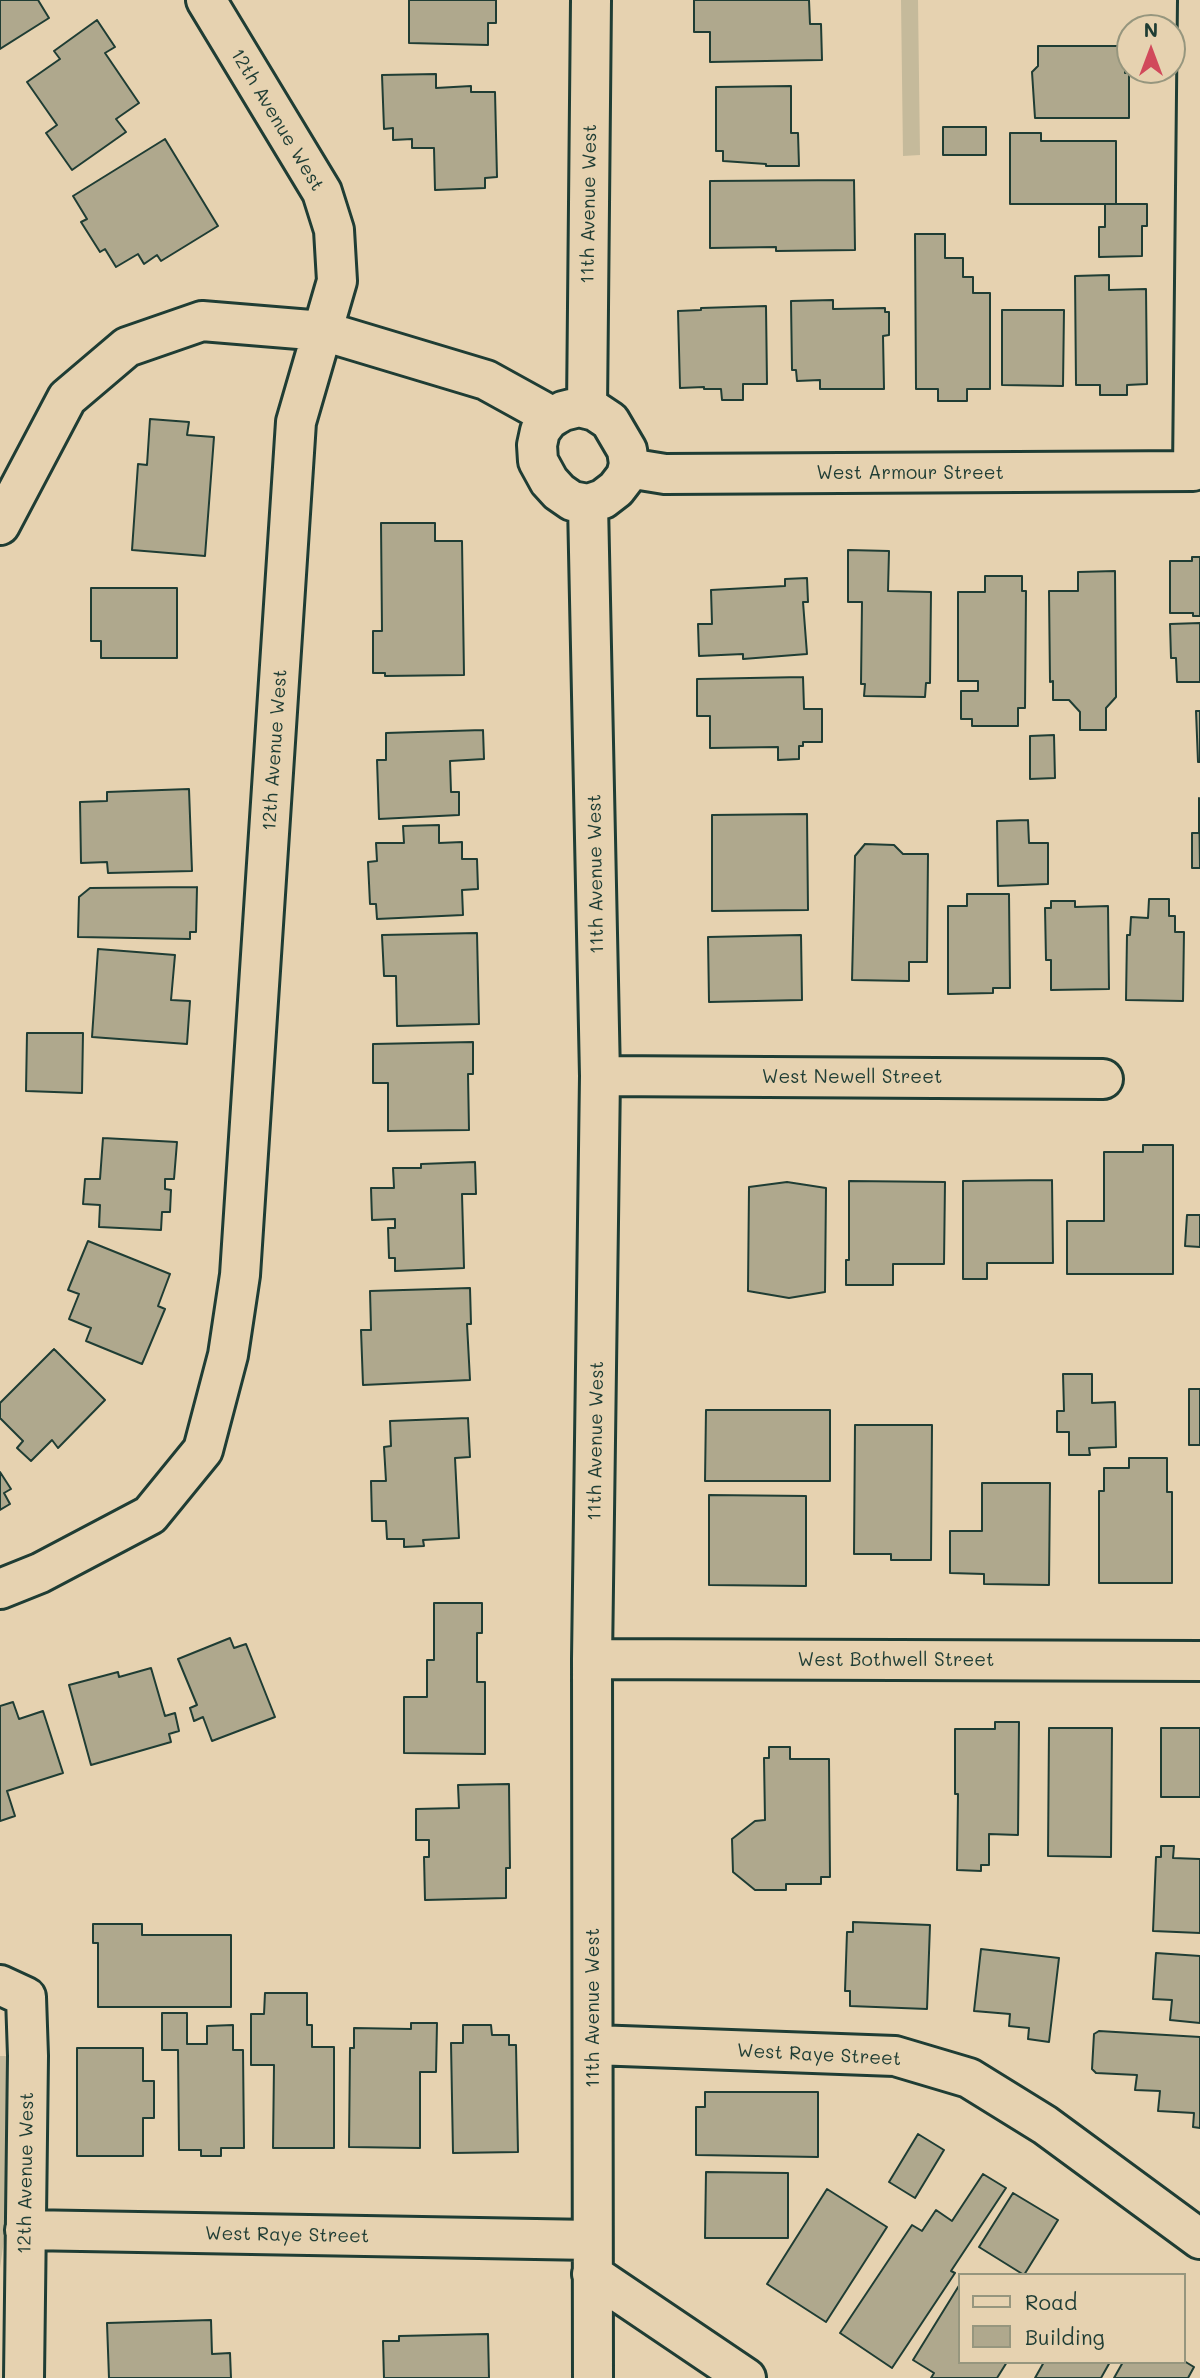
<!DOCTYPE html>
<style>
body{margin:0}
#map{position:relative;width:1200px;height:2378px;overflow:hidden;background:#e6d2b0;font-family:Mali,sans-serif}
canvas{display:block}
.legend{position:absolute;left:958px;top:2273px;width:228px;height:91px;box-sizing:border-box;background:#e6d2b0;border:2px solid #96967e;margin:0;padding:9px 12px;list-style:none;font-size:21px;color:#1f3d34}
.legend li{display:flex;align-items:center;gap:14px;height:35px}
.legend b{width:35px;border:2px solid #96967e}
.north{position:absolute;left:1116px;top:14px;width:70px;height:70px;box-sizing:border-box;background:#e6d2b0;border:2px solid #96967e;border-radius:50%;rotate:0deg;font-size:19px;font-weight:700;line-height:28px;text-align:center;color:#1f3d34}
.north::after{content:'';display:block;margin:auto;width:24px;height:32px;background:#d1495b;clip-path:polygon(50% 0,100% 100%,50% 72%,0 100%)}
</style>
<div id="map">
<canvas width="1200" height="2378"></canvas>
<ul class="legend">
<li><b style="height:9px;background:#e6d2b0"></b>Road</li>
<li><b style="height:19px;background:#afa88d"></b>Building</li>
</ul>
<div class="north">N</div>
</div>
<script>
const ctx = document.querySelector('canvas').getContext('2d');
ctx.lineJoin = 'round';
function fill(path, color) {
  ctx.fillStyle = color;
  ctx.fill(path, 'evenodd');
}
function poly(rows) {
  const path = new Path2D();
  for (const r of rows) {
    path.moveTo(r[0], r[1]);
    for (let i = 2; i < r.length; i += 2) path.lineTo(r[i], r[i + 1]);
  }
  return path;
}
function trace(path, color, width, dash) {
  ctx.strokeStyle = color;
  ctx.lineWidth = width;
  ctx.lineCap = dash ? 'butt' : 'round';
  ctx.setLineDash(dash || []);
  ctx.stroke(path);
}
function drawText(font, color, halo, rows, align = 'center') {
  ctx.font = font + ' Mali,sans-serif';
  ctx.lineWidth = 5;
  ctx.setLineDash([]);
  ctx.textBaseline = 'middle';
  ctx.strokeStyle = halo;
  ctx.fillStyle = color;
  for (const [text, x, y, turn = 0] of rows) {
    ctx.save();
    ctx.translate(x, y);
    ctx.rotate((+turn || 0) * Math.PI / 180);
    ctx.textAlign = isNaN(turn) ? turn : align;
    if (halo) ctx.strokeText(text, 0, 0);
    ctx.fillText(text, 0, 0);
    ctx.restore();
  }
}
const green = poly([
 [901,0,918,0,920,155,903,156],
 [0,2056,6,2056,9,2204,0,2268]
]);
const building = poly([
 [0,0,38,0,49,18,0,49,0,0],
 [409,0,496,0,496,23,488,23,488,45,409,43,409,0],
 [694,0,809,0,810,24,821,24,822,60,710,62,710,32,694,32,694,0],
 [97,20,115,47,105,53,139,103,116,119,126,132,72,170,46,133,57,125,27,82,60,59,54,51,97,20],
 [1038,46,1125,46,1125,73,1129,73,1129,118,1035,118,1032,72,1038,66,1038,46],
 [436,74,436,88,471,86,471,92,495,92,497,177,485,178,485,188,435,190,434,148,412,148,412,139,393,140,393,128,384,129,382,75,436,74],
 [791,86,791,133,798,133,799,166,766,166,766,164,723,161,723,151,716,151,716,87,791,86],
 [943,127,986,127,986,155,943,155,943,127],
 [1010,133,1041,133,1041,141,1116,141,1116,204,1010,204,1010,133],
 [165,139,218,226,161,261,157,255,144,264,138,254,116,267,105,249,100,252,81,222,87,219,73,196,165,139],
 [854,180,855,250,776,251,776,247,710,248,710,181,854,180],
 [1105,204,1147,204,1147,226,1142,226,1142,256,1099,257,1099,227,1105,227,1105,204],
 [915,234,945,234,945,258,963,258,963,277,973,277,973,293,990,293,990,389,967,389,967,401,938,401,938,389,916,389,915,234],
 [1109,275,1109,290,1146,289,1147,384,1127,385,1127,395,1100,395,1100,385,1076,385,1075,276,1109,275],
 [833,300,833,309,885,308,885,312,889,312,889,335,883,336,884,389,820,389,820,380,797,381,796,370,792,370,791,301,833,300],
 [766,306,767,384,743,384,743,400,722,400,721,389,704,389,704,387,680,388,678,311,701,310,701,308,766,306],
 [1002,310,1064,310,1063,386,1002,385,1002,310],
 [150,419,189,422,187,435,214,437,205,556,132,550,138,464,147,465,150,419],
 [381,523,435,523,435,541,462,541,464,675,385,676,385,673,373,673,373,631,382,631,381,523],
 [848,550,889,551,888,591,931,592,930,683,926,683,925,697,864,696,865,684,861,684,862,602,848,602,848,550],
 [1192,557,1200,557,1200,616,1193,616,1193,613,1170,613,1170,561,1192,561,1192,557],
 [1115,571,1116,697,1106,708,1106,730,1080,730,1080,712,1069,700,1053,700,1053,681,1050,682,1049,591,1078,591,1078,572,1115,571],
 [985,576,1022,576,1022,591,1026,591,1025,708,1018,708,1018,726,972,726,972,719,961,719,961,691,978,691,978,681,958,681,958,592,985,592,985,576],
 [807,578,808,602,803,602,807,654,743,659,743,654,699,656,698,624,712,624,711,590,785,586,785,579,807,578],
 [91,588,177,588,177,658,101,658,101,641,91,641,91,588],
 [1200,623,1200,682,1177,682,1176,658,1171,658,1170,624,1200,623],
 [803,677,804,709,822,709,822,742,803,742,803,746,799,746,799,759,778,760,778,747,710,748,710,716,697,716,697,679,803,677],
 [1196,711,1200,711,1200,762,1198,762,1196,711],
 [483,730,484,759,450,761,451,792,459,792,459,815,379,819,377,760,386,760,386,733,483,730],
 [1054,735,1055,778,1030,779,1030,736,1054,735],
 [189,789,192,871,108,873,107,862,81,863,80,802,107,801,107,792,189,789],
 [1199,798,1200,868,1192,868,1192,833,1199,833,1199,798],
 [807,814,808,910,712,911,712,815,807,814],
 [1028,820,1029,843,1048,843,1048,884,998,886,997,821,1028,820],
 [439,825,439,843,462,842,462,859,477,859,478,889,462,890,463,915,377,919,376,904,370,904,368,862,377,861,376,843,404,843,403,826,439,825],
 [865,844,894,845,903,854,928,854,927,962,909,962,909,981,852,980,855,856,865,844],
 [197,887,196,932,190,932,190,939,78,937,79,897,90,888,197,887],
 [967,894,1009,894,1010,988,993,988,993,993,948,994,948,906,967,906,967,894],
 [1149,899,1169,899,1169,916,1175,916,1175,932,1184,932,1183,1001,1126,1000,1127,935,1130,935,1131,917,1148,918,1149,899],
 [1051,901,1075,901,1075,907,1108,906,1109,989,1051,990,1051,960,1046,960,1045,908,1051,908,1051,901],
 [477,933,479,1024,397,1026,396,976,384,976,382,935,477,933],
 [801,935,802,1000,709,1002,708,937,801,935],
 [98,949,175,955,171,1000,190,1001,187,1044,92,1037,98,949],
 [27,1033,83,1033,82,1093,26,1091,27,1033],
 [473,1042,473,1074,468,1074,469,1130,388,1131,388,1083,373,1083,373,1044,473,1042],
 [103,1138,177,1142,174,1179,165,1179,165,1189,171,1190,170,1212,162,1212,161,1230,99,1227,100,1205,83,1204,85,1179,100,1179,103,1138],
 [1143,1145,1173,1145,1173,1274,1067,1274,1067,1221,1104,1221,1104,1152,1143,1152,1143,1145],
 [475,1162,476,1194,462,1194,464,1268,395,1271,395,1258,389,1258,388,1228,395,1228,395,1219,372,1220,371,1188,394,1188,393,1168,421,1168,421,1164,475,1162],
 [1052,1180,1053,1263,987,1263,987,1279,963,1279,963,1181,1052,1180],
 [849,1181,945,1182,944,1264,893,1264,893,1285,846,1285,846,1260,849,1260,849,1181],
 [787,1182,826,1188,825,1292,789,1298,748,1291,749,1187,787,1182],
 [1187,1215,1200,1215,1200,1247,1185,1246,1187,1215],
 [88,1241,170,1274,158,1306,165,1309,142,1364,86,1341,91,1328,69,1319,79,1294,68,1290,88,1241],
 [470,1288,471,1324,467,1324,470,1380,363,1385,361,1330,371,1330,370,1291,470,1288],
 [54,1349,105,1400,58,1448,52,1440,31,1461,17,1448,23,1441,0,1418,0,1403,54,1349],
 [1063,1374,1092,1374,1092,1403,1115,1402,1116,1447,1089,1448,1090,1455,1069,1455,1069,1432,1057,1432,1057,1411,1064,1411,1063,1374],
 [1189,1389,1200,1389,1200,1445,1189,1445,1189,1389],
 [706,1410,830,1410,830,1481,705,1481,706,1410],
 [468,1418,470,1457,455,1458,459,1538,423,1540,424,1546,404,1547,404,1539,387,1539,386,1521,372,1521,371,1481,386,1481,384,1447,391,1446,390,1421,468,1418],
 [855,1425,932,1425,931,1560,891,1560,891,1554,854,1554,855,1425],
 [1129,1458,1167,1458,1167,1492,1172,1492,1172,1583,1099,1583,1099,1491,1104,1491,1104,1468,1129,1468,1129,1458],
 [0,1472,11,1489,4,1493,10,1504,0,1510,0,1472],
 [982,1483,1050,1483,1049,1585,984,1584,984,1574,950,1573,950,1531,982,1531,982,1483],
 [709,1495,806,1496,806,1586,709,1585,709,1495],
 [434,1603,482,1603,482,1633,477,1633,477,1682,485,1682,485,1754,404,1753,404,1697,427,1697,427,1660,434,1660,434,1603],
 [230,1638,234,1648,246,1644,275,1717,212,1741,203,1717,194,1721,190,1708,197,1705,178,1659,230,1638],
 [151,1668,165,1716,175,1713,179,1731,169,1734,171,1742,91,1765,69,1685,118,1672,119,1677,151,1668],
 [13,1702,19,1719,43,1711,63,1773,7,1791,15,1816,0,1821,0,1706,13,1702],
 [995,1722,1019,1722,1018,1835,989,1834,989,1865,981,1865,981,1871,957,1870,958,1794,955,1794,955,1729,995,1729,995,1722],
 [1049,1728,1112,1728,1111,1857,1048,1856,1049,1728],
 [1161,1728,1200,1728,1200,1797,1161,1797,1161,1728],
 [769,1747,790,1747,790,1759,829,1759,830,1877,821,1877,821,1884,786,1884,786,1890,755,1890,733,1872,732,1839,755,1821,765,1820,764,1758,769,1758,769,1747],
 [509,1784,510,1868,506,1868,506,1898,425,1900,424,1857,429,1857,429,1840,416,1840,416,1809,459,1808,458,1785,509,1784],
 [1161,1846,1174,1846,1173,1858,1200,1859,1200,1933,1153,1931,1156,1857,1161,1857,1161,1846],
 [853,1922,930,1925,927,2009,850,2006,850,1991,845,1991,847,1932,853,1932,853,1922],
 [93,1924,142,1924,142,1935,231,1935,231,2007,98,2007,98,1943,93,1943,93,1924],
 [981,1949,1059,1958,1049,2042,1028,2039,1029,2028,1009,2026,1010,2014,974,2011,981,1949],
 [1156,1953,1200,1956,1200,2023,1170,2020,1172,2000,1153,1999,1156,1953],
 [265,1993,307,1993,307,2025,312,2025,312,2047,334,2047,334,2148,273,2148,274,2065,251,2065,251,2014,264,2014,265,1993],
 [162,2013,187,2013,187,2044,207,2044,207,2026,233,2025,233,2050,243,2050,244,2148,221,2148,221,2156,201,2156,201,2150,179,2150,178,2050,162,2050,162,2013],
 [411,2023,437,2023,436,2072,420,2072,420,2148,349,2147,350,2048,354,2048,354,2028,411,2029,411,2023],
 [463,2025,491,2025,492,2035,509,2035,509,2045,516,2045,518,2152,453,2153,451,2043,463,2043,463,2025],
 [1099,2031,1200,2037,1200,2128,1193,2127,1194,2113,1158,2111,1160,2091,1135,2090,1137,2075,1096,2073,1092,2069,1094,2034,1099,2031],
 [77,2048,143,2048,143,2081,154,2081,154,2118,143,2118,143,2156,77,2156,77,2048],
 [705,2092,818,2092,818,2157,696,2155,696,2107,705,2107,705,2092],
 [918,2134,944,2150,915,2198,889,2182,918,2134],
 [706,2172,788,2173,788,2238,705,2238,706,2172],
 [983,2174,1006,2188,951,2271,955,2273,892,2368,840,2333,912,2225,922,2231,936,2210,952,2221,983,2174],
 [827,2189,887,2227,826,2322,767,2284,827,2189],
 [1013,2193,1058,2220,1024,2275,979,2247,1013,2193],
 [960,2284,960,2362,1007,2362,997,2378,931,2378,934,2373,913,2360,960,2284],
 [211,2320,212,2354,230,2353,231,2378,109,2378,107,2323,211,2320],
 [488,2334,489,2378,384,2378,383,2341,399,2341,399,2336,488,2334],
 [1184,2361,1194,2367,1188,2378,1114,2378,1123,2362,1184,2361],
 [1044,2362,1110,2362,1101,2378,1035,2378,1044,2362]
]);
const street = poly([
 [579,407,595,411,610,421,627,450,629,464,626,476,616,489,603,499,588,504,572,501,559,492,549,481,538,461,537,445,540,431,549,419,563,411,579,407],
 [587,409,591,0],
 [628,468,665,474,1193,471,1198,0],
 [588,504,600,1076,592,1659,593,2378],
 [0,525,67,398,127,347,202,321,323,331,486,380,553,417],
 [600,1076,1103,1079],
 [0,1589,40,1573,150,1515,203,1450,228,1355,240,1275,296,422,337,281,334,230,322,192,206,0],
 [592,1659,1200,1661],
 [0,1985,26,1997,28,2056,24,2378],
 [594,2045,895,2056,969,2078,1045,2125,1200,2239],
 [25,2230,592,2240],
 [592,2274,746,2378]
]);
const streetNames = [
 ["12th Avenue West",277,120,59],
 ["11th Avenue West",589,204,-89],
 ["West Armour Street",910,473],
 ["12th Avenue West",275,750,-86],
 ["11th Avenue West",596,874,-91],
 ["West Newell Street",852,1077],
 ["11th Avenue West",596,1441,-89],
 ["West Bothwell Street",896,1660],
 ["11th Avenue West",593,2008,-90],
 ["West Raye Street",819,2055,3],
 ["12th Avenue West",26,2173,-89],
 ["West Raye Street",287,2235,1]
];
fill(green, '#c5ba9b');
fill(building, '#afa88d');
trace(building, '#1f3d34', 2);
trace(street, '#1f3d34', 44);
trace(street, '#e6d2b0', 38);
drawText('19px', '#1f3d34', '#e6d2b0', streetNames);
</script>
